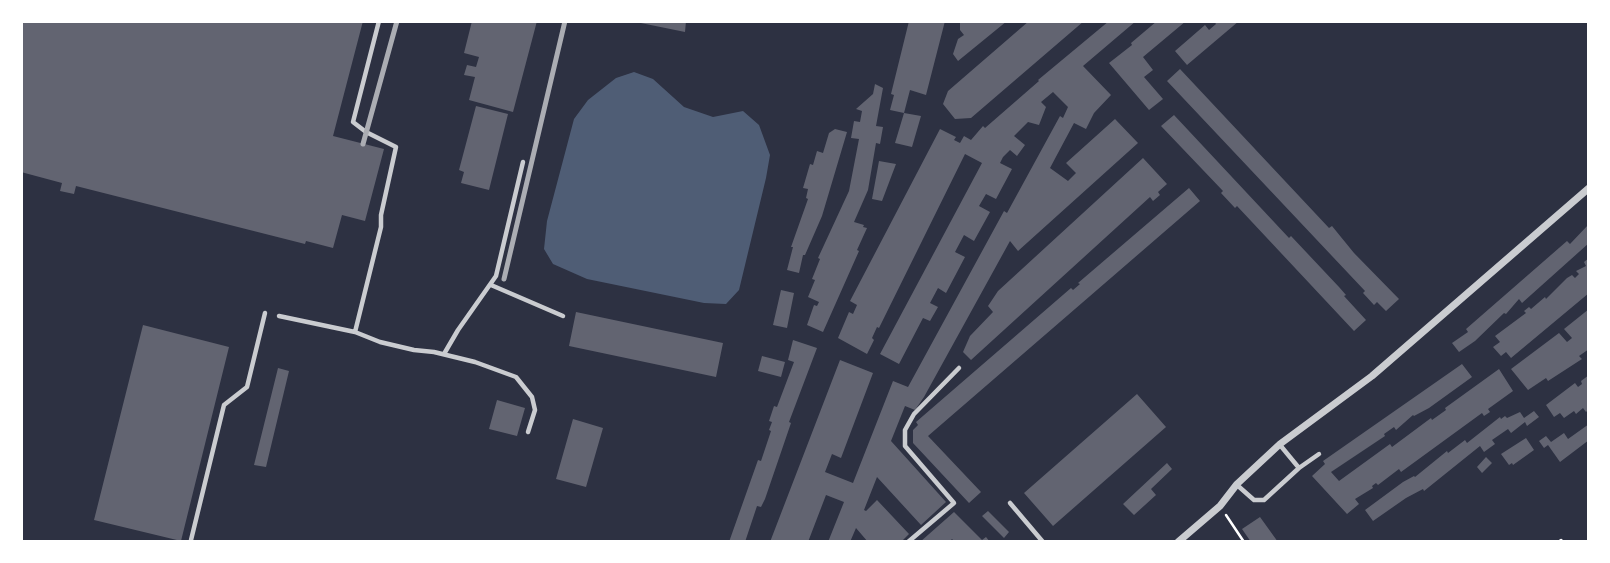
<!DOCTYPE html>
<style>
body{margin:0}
#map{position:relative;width:1610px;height:563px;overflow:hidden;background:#2d3142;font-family:Overpass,sans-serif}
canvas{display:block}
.frame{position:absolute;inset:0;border:23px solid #fff;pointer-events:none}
</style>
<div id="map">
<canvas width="1610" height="563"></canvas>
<div class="frame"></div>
</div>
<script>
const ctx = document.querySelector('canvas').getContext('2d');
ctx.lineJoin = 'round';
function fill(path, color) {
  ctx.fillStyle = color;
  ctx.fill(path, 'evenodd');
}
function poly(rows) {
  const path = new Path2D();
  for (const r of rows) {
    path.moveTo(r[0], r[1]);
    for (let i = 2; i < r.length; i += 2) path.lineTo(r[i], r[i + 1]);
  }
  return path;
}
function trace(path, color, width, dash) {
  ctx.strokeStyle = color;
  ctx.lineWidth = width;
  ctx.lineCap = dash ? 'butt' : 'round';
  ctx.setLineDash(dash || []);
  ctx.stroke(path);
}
const water = poly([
 [634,72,653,79,684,107,713,117,743,111,759,125,770,155,766,178,739,290,726,304,704,303,587,279,553,264,544,249,547,221,574,119,588,100,616,78]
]);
const building = poly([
 [21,21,363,21,333,136,384,149,365,221,342,215,333,248,306,241,305,244,76,186,74,194,60,191,62,183,21,172],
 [472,21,537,21,513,112,469,100,475,77,464,75,467,65,476,67,479,57,464,53],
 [631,21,686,21,685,32],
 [909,21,945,21,926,95,910,90,904,113,890,110,894,95,891,94],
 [960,21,1007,21,958,61,953,54,958,39,964,35,960,30],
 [1029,21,1084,21,971,118,955,119,943,104,948,91],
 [1109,21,1136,21,1083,66,1111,95,1094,113,1086,129,1074,123,1050,168,1068,181,1076,173,1066,163,1115,119,1138,143,1018,251,1010,241,924,397,915,410,905,406,891,441,946,502,921,525,877,477,864,510,866,511,877,500,909,534,901,542,868,542,856,528,850,542,828,542,844,502,826,495,808,542,770,542,840,360,873,373,841,458,832,454,825,472,853,483,893,381,908,387,1004,211,1007,213,1060,116,1063,118,1068,107,1053,92,1041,102,1046,107,1039,125,1028,122,1014,136,1025,145,1017,156,1010,150,1003,157,1000,163,1012,169,996,199,986,194,979,206,990,212,974,241,964,235,955,252,965,257,946,293,938,288,930,303,938,307,930,321,923,318,899,364,880,354,982,163,965,154,879,328,877,327,872,338,874,340,867,354,838,338,849,312,853,314,857,305,850,301,940,129,956,137,954,140,960,143,964,136,971,140,983,126,985,128,1039,81,1038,80],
 [1157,21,1186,21,1143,57,1153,70,1144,77,1163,99,1149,110,1109,63,1132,45,1131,43],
 [1214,21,1239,21,1187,65,1175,51,1205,25,1209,30,1216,24],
 [1180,69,1329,228,1332,226,1354,253,1399,299,1386,311,1377,302,1374,305,1363,293,1365,291,1167,81],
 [875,84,883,88,876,126,883,127,880,144,876,143,868,190,854,222,864,225,863,227,867,228,857,250,859,251,823,332,807,325,814,305,817,306,819,302,808,297,815,280,812,279,820,259,818,258,849,191,859,139,851,138,854,121,860,122,862,111,856,109,873,94],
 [476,106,508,114,489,190,461,183,464,172,459,170],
 [904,113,921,116,912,147,895,143],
 [1174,115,1289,238,1291,236,1339,287,1346,295,1344,296,1366,320,1354,331,1237,206,1235,208,1221,193,1223,191,1161,126],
 [835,129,847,132,822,216,805,255,803,255,799,273,787,270,793,247,791,247,808,199,806,198,808,189,803,188,810,164,813,165,817,151,823,153,829,133],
 [1143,158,1167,184,1158,192,1160,195,1153,201,1150,197,971,360,963,352,970,336,993,312,988,306,998,291],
 [879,161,896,164,882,201,872,199],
 [1189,188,1200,201,928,436,981,492,969,503,913,443,913,430,918,425,916,422,1071,288,1073,290,1080,284,1078,283],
 [1589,224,1589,243,1522,303,1519,299,1506,314,1504,313,1475,341,1459,352,1452,343,1468,332,1466,329,1567,241,1570,244],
 [1589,258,1589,293,1511,358,1506,352,1501,356,1493,347,1500,342,1495,336,1526,313,1524,311,1529,307,1531,309,1545,297,1546,299,1567,278,1572,275,1575,278,1579,274,1576,271,1586,266,1584,262],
 [781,290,794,293,787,328,773,325],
 [1589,309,1589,349,1579,356,1582,359,1548,381,1546,378,1528,390,1511,369,1559,333,1567,342,1572,338,1564,329],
 [576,312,723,343,716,377,569,346],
 [143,325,229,347,181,541,94,520],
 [793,340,817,348,789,422,791,423,765,499,761,507,757,506,745,542,729,542,758,460,761,461,771,431,769,430,772,422,769,421,774,406,777,407,794,362,788,360],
 [762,356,785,362,781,377,758,371],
 [1462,364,1472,377,1429,408,1414,416,1413,415,1396,430,1394,427,1384,434,1385,436,1331,472,1339,481,1390,444,1392,447,1431,418,1432,420,1446,410,1445,408,1499,369,1513,391,1488,409,1490,412,1484,416,1482,413,1401,472,1399,469,1378,485,1376,483,1372,486,1373,488,1355,499,1359,504,1347,514,1312,476,1325,464,1323,461],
 [278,368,289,371,266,467,254,465],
 [1589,375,1589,409,1586,412,1583,408,1576,414,1574,411,1564,418,1560,413,1554,417,1546,405,1575,383,1578,387,1582,384,1581,381],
 [1137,394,1166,427,1053,526,1024,493],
 [497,400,525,408,517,436,489,429],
 [1534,411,1539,417,1527,426,1525,422,1511,433,1508,429,1492,440,1495,444,1484,452,1480,446,1424,491,1423,489,1406,498,1373,521,1365,510,1403,482,1414,476,1415,477,1447,451,1448,453,1465,440,1467,443,1500,417,1501,419,1505,416,1507,418,1520,412,1524,418],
 [573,419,603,428,586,487,556,479],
 [1589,424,1589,440,1560,462,1548,445,1544,448,1539,441,1546,436,1551,442,1564,433,1568,439],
 [1526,438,1534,450,1513,465,1512,463,1509,465,1501,454],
 [1486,457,1492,463,1482,473,1477,467],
 [1167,463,1172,469,1151,489,1156,495,1134,515,1123,504],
 [988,511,1009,532,1004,538,982,516],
 [954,512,982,540,986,537,990,542,955,542,952,539,949,542,920,542],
 [1260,517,1278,542,1251,542,1242,529]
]);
const path = poly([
 [1226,515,1244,542],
 [1558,542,1561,540,1563,542]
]);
const service = poly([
 [491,285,563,316],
 [279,316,355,332,381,227,381,215,396,147,366,132,353,122,379,21],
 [355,332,380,342,414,350,434,352,475,362,516,377,532,397,535,410,528,432],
 [444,354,458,330,496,276,523,162],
 [1280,445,1299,468,1319,454],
 [1237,485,1254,500,1264,500,1299,468],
 [1010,503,1043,542],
 [191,540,224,405,247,387,265,313],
 [908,542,954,503,905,446,905,430,914,414,959,368]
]);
const minor = poly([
 [1178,542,1220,506,1237,484,1280,444,1372,376,1589,188]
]);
const rail = poly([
 [363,144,397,21],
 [504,279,565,21]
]);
fill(water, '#4f5d75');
fill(building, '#626471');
trace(path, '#fff', 2.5);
trace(service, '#caccd0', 4.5);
trace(minor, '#caccd0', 7);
trace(rail, '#abadb3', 5);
</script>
